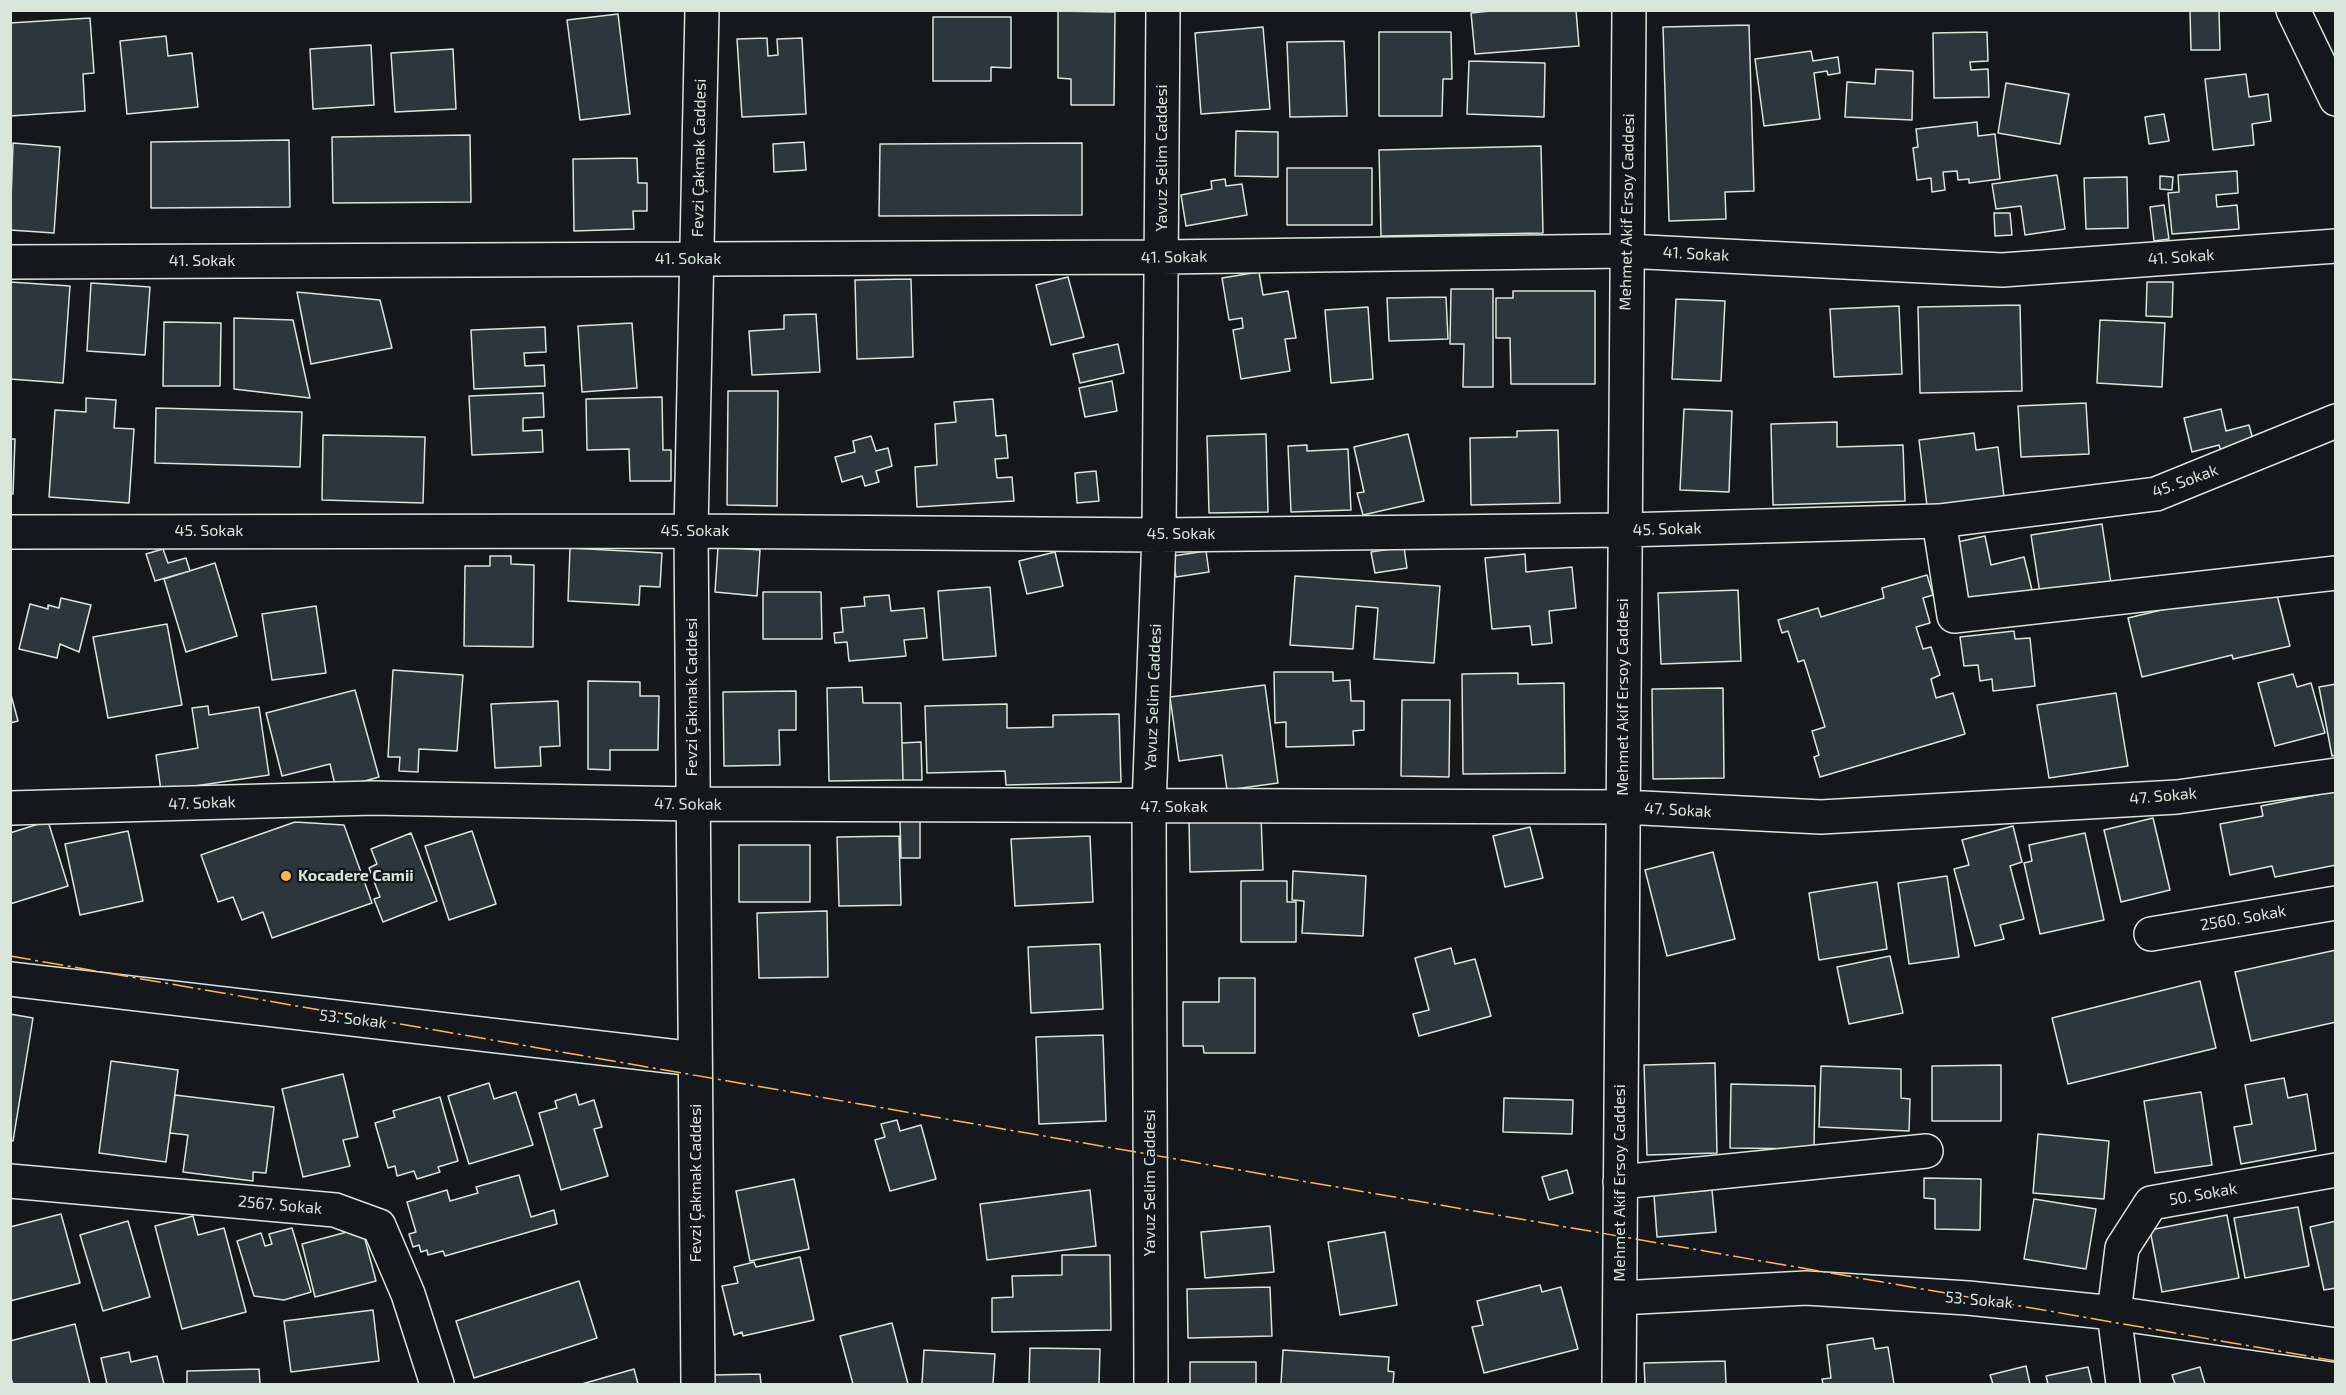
<!DOCTYPE html>
<meta charset="utf-8">
<style>
body{margin:0}
#map{position:relative;width:2346px;height:1395px;overflow:hidden;background:#14181c;font-family:"Exo 2",sans-serif}
canvas{display:block}
.frame{position:absolute;inset:0;border:12px solid #d8e6dc;pointer-events:none}
</style>
<div id="map">
<canvas width="2346" height="1395"></canvas>
<div class="frame"></div>
</div>
<script>
const ctx = document.querySelector('canvas').getContext('2d');
ctx.lineJoin = 'round';
function fill(path, color) {
  ctx.fillStyle = color;
  ctx.fill(path, 'evenodd');
}
function poly(rows) {
  const path = new Path2D();
  for (const r of rows) {
    path.moveTo(r[0], r[1]);
    for (let i = 2; i < r.length; i += 2) path.lineTo(r[i], r[i + 1]);
  }
  return path;
}
function trace(path, color, width, dash) {
  ctx.strokeStyle = color;
  ctx.lineWidth = width;
  ctx.lineCap = dash ? 'butt' : 'round';
  ctx.setLineDash(dash || []);
  ctx.stroke(path);
}
function drawText(font, color, halo, rows, align = 'center') {
  ctx.font = font + ' "Exo 2",sans-serif';
  ctx.lineWidth = 4.5;
  ctx.setLineDash([]);
  ctx.textBaseline = 'middle';
  ctx.strokeStyle = halo;
  ctx.fillStyle = color;
  for (const [text, x, y, turn = 0] of rows) {
    ctx.save();
    ctx.translate(x, y);
    ctx.rotate((+turn || 0) * Math.PI / 180);
    ctx.textAlign = isNaN(turn) ? turn : align;
    if (halo) ctx.strokeText(text, 0, 0);
    ctx.fillText(text, 0, 0);
    ctx.restore();
  }
}
const building = poly([
 [1500,10,1576,10,1579,46,1475,54,1471,13,1500,10],
 [1058,11,1115,12,1114,105,1071,105,1071,79,1058,78,1058,11],
 [2190,11,2219,11,2220,50,2191,50,2190,11],
 [618,14,630,114,580,120,567,20,618,14],
 [933,17,1011,17,1011,68,991,67,991,81,933,81,933,17],
 [90,18,94,73,83,74,85,111,10,116,10,23,90,18],
 [1749,25,1754,191,1725,192,1726,219,1669,221,1663,27,1749,25],
 [1263,27,1270,109,1201,114,1195,33,1263,27],
 [1379,32,1451,32,1452,79,1443,79,1442,116,1379,116,1379,32],
 [1987,32,1988,61,1970,62,1971,70,1988,69,1989,97,1934,98,1933,33,1987,32],
 [166,36,168,56,192,53,198,107,127,114,120,41,166,36],
 [767,38,768,56,778,55,777,39,802,38,806,114,742,117,737,39,767,38],
 [1344,41,1347,116,1290,117,1287,42,1344,41],
 [371,45,374,105,313,109,310,49,371,45],
 [453,49,456,109,395,112,391,53,453,49],
 [1811,51,1813,61,1838,57,1840,73,1828,75,1827,71,1814,73,1820,119,1764,126,1755,59,1811,51],
 [1469,61,1545,63,1544,117,1467,114,1469,61],
 [1876,69,1913,71,1912,120,1845,117,1847,82,1875,84,1876,69],
 [2246,74,2249,97,2268,94,2271,121,2252,124,2254,145,2213,150,2205,79,2246,74],
 [2006,83,2069,94,2060,144,1998,133,2006,83],
 [2164,114,2169,141,2149,144,2145,117,2164,114],
 [1977,122,1978,136,1995,134,2000,179,1969,183,1969,179,1958,180,1957,171,1943,172,1945,190,1932,192,1931,178,1917,180,1913,148,1918,147,1916,129,1977,122],
 [1236,131,1278,132,1278,177,1235,176,1236,131],
 [470,135,471,202,333,203,332,137,470,135],
 [289,140,290,207,151,208,151,142,289,140],
 [804,142,806,170,774,172,773,144,804,142],
 [13,143,60,147,54,233,10,230,13,143],
 [1082,143,1082,215,879,216,880,144,1082,143],
 [1541,146,1543,233,1381,236,1379,150,1541,146],
 [637,158,638,183,647,183,647,211,633,211,634,229,574,231,573,159,637,158],
 [1287,168,1372,168,1372,225,1287,225,1287,168],
 [2237,171,2238,193,2216,195,2217,207,2237,205,2239,229,2172,234,2168,193,2179,192,2178,175,2237,171],
 [2057,175,2065,229,2025,235,2021,206,1996,209,1992,184,2057,175],
 [2160,176,2173,177,2172,190,2160,189,2160,176],
 [2127,177,2128,228,2086,229,2084,178,2127,177],
 [1225,179,1226,186,1242,184,1247,215,1186,226,1181,195,1212,189,1211,181,1225,179],
 [2164,205,2169,239,2154,241,2150,207,2164,205],
 [1994,213,2010,213,2012,235,1995,236,1994,213],
 [1259,272,1263,295,1288,291,1296,338,1285,339,1290,371,1241,379,1233,330,1243,328,1242,318,1229,320,1222,278,1259,272],
 [1068,277,1084,337,1051,345,1036,285,1068,277],
 [911,279,913,357,857,359,855,280,911,279],
 [10,282,70,286,63,383,10,379,10,282],
 [2147,282,2173,282,2172,317,2146,316,2147,282],
 [91,283,150,287,145,355,87,351,91,283],
 [1451,289,1493,289,1493,387,1463,387,1464,344,1450,344,1451,289],
 [1513,291,1595,291,1595,384,1511,384,1510,338,1496,338,1496,298,1513,298,1513,291],
 [297,292,380,300,392,348,311,364,297,292],
 [1446,297,1448,339,1389,341,1387,298,1446,297],
 [1676,299,1725,301,1721,381,1672,379,1676,299],
 [2020,305,2022,391,1920,393,1918,307,2020,305],
 [1899,306,1902,374,1834,377,1830,309,1899,306],
 [1368,307,1373,379,1331,383,1325,310,1368,307],
 [816,314,820,372,752,375,749,331,784,329,784,315,816,314],
 [234,318,293,320,310,398,234,389,234,318],
 [2100,320,2165,323,2162,387,2097,383,2100,320],
 [164,322,221,323,220,386,163,386,164,322],
 [632,323,637,388,582,392,578,326,632,323],
 [545,327,546,352,524,353,525,366,544,365,545,386,474,389,471,330,545,327],
 [1118,344,1124,373,1080,383,1073,354,1118,344],
 [1112,381,1117,411,1085,417,1079,388,1112,381],
 [728,391,778,391,777,506,727,505,728,391],
 [543,393,544,417,523,418,523,431,542,430,543,452,472,455,469,396,543,393],
 [662,397,663,450,671,450,671,481,630,481,629,449,587,450,586,399,662,397],
 [86,398,116,400,114,428,134,429,129,503,49,497,55,410,86,412,86,398],
 [993,399,996,436,1006,435,1008,458,995,459,997,478,1012,477,1014,501,917,507,915,467,937,465,935,424,956,422,954,402,993,399],
 [2086,403,2089,454,2021,457,2018,406,2086,403],
 [156,408,302,412,300,467,155,463,156,408],
 [1684,409,1732,411,1729,492,1680,490,1684,409],
 [2221,409,2226,431,2249,425,2255,447,2222,456,2219,445,2192,452,2184,418,2221,409],
 [1837,422,1837,447,1903,445,1905,501,1773,505,1771,424,1837,422],
 [1558,430,1560,503,1471,505,1470,438,1517,437,1517,431,1558,430],
 [1974,433,1976,450,1998,447,2004,497,1927,506,1919,440,1974,433],
 [1266,434,1268,512,1209,513,1207,436,1266,434],
 [1408,434,1424,501,1363,515,1357,493,1364,492,1354,447,1408,434],
 [323,435,425,437,423,503,322,500,323,435],
 [871,436,876,451,888,448,892,466,876,471,879,482,865,486,862,476,842,482,835,457,855,452,853,441,871,436],
 [10,439,15,439,13,494,10,494,10,439],
 [1307,445,1307,451,1348,449,1351,510,1291,512,1288,446,1307,445],
 [1096,471,1099,501,1077,503,1075,473,1096,471],
 [2102,524,2112,590,2041,600,2031,535,2102,524],
 [1985,536,1991,565,2024,557,2033,594,1968,608,1953,543,1985,536],
 [718,547,760,550,757,596,715,592,718,547],
 [1404,547,1407,568,1375,573,1371,552,1404,547],
 [570,548,662,553,660,587,640,586,639,605,568,601,570,548],
 [163,549,168,563,186,558,190,571,155,581,146,554,163,549],
 [1206,551,1209,572,1176,577,1173,556,1206,551],
 [1055,552,1063,586,1027,594,1019,561,1055,552],
 [1525,554,1526,572,1572,567,1576,608,1549,611,1552,643,1532,645,1530,626,1492,629,1485,558,1525,554],
 [490,556,511,556,511,564,534,565,533,647,464,646,465,566,490,566,490,556],
 [215,563,237,636,186,652,164,579,215,563],
 [1927,575,1933,595,1923,598,1930,623,1916,627,1923,649,1931,647,1940,675,1931,679,1936,698,1953,693,1965,734,1820,777,1814,757,1819,755,1812,731,1825,727,1804,660,1798,662,1788,631,1782,633,1778,620,1818,608,1821,617,1884,598,1882,588,1927,575],
 [1295,576,1440,586,1434,663,1374,659,1378,608,1356,606,1353,649,1290,645,1295,576],
 [2274,583,2290,646,2233,659,2232,655,2142,677,2128,618,2274,583],
 [990,587,996,656,943,660,938,591,990,587],
 [1738,590,1741,661,1661,664,1658,593,1738,590],
 [763,592,821,592,822,639,763,639,763,592],
 [889,595,891,611,924,608,927,638,904,640,906,656,849,661,847,642,835,643,834,633,843,632,841,608,865,606,864,597,889,595],
 [61,598,91,605,79,652,60,644,57,658,19,649,30,604,48,609,48,605,59,608,61,598],
 [316,606,326,673,272,680,262,614,316,606],
 [167,624,182,705,108,718,93,637,167,624],
 [2014,631,2015,639,2030,638,2035,686,1993,691,1992,679,1980,681,1978,665,1964,666,1960,637,2014,631],
 [393,670,463,675,457,751,419,749,418,772,399,771,400,757,388,757,393,670],
 [1274,672,1333,672,1333,681,1350,680,1351,701,1364,701,1364,730,1353,731,1354,745,1286,747,1286,722,1275,723,1274,672],
 [1518,673,1518,684,1564,683,1565,773,1463,774,1462,674,1518,673],
 [2293,674,2297,687,2311,683,2325,733,2275,746,2258,683,2293,674],
 [588,681,640,682,640,696,659,696,658,750,610,750,610,770,588,769,588,681],
 [2336,684,2336,755,2332,756,2319,687,2336,684],
 [1265,685,1278,783,1227,790,1222,755,1179,761,1170,697,1265,685],
 [862,687,863,703,901,703,903,780,829,781,827,688,862,687],
 [1723,688,1724,778,1653,779,1652,689,1723,688],
 [355,690,379,777,336,789,330,764,282,776,266,713,355,690],
 [10,691,18,721,10,723,10,691],
 [796,691,796,730,779,730,780,765,724,766,723,692,796,691],
 [2116,693,2128,766,2049,778,2037,705,2116,693],
 [1402,700,1450,700,1449,777,1401,776,1402,700],
 [558,701,560,746,540,747,541,766,495,768,491,704,558,701],
 [1007,704,1007,728,1053,727,1053,715,1119,714,1121,782,1006,785,1005,771,927,773,925,706,1007,704],
 [208,706,209,715,259,707,269,775,161,791,156,755,198,748,192,708,208,706],
 [921,742,922,780,903,780,902,743,921,742],
 [2336,791,2336,865,2275,877,2272,866,2230,875,2220,824,2263,816,2261,806,2336,791],
 [1261,816,1263,870,1190,872,1189,818,1261,816],
 [2153,818,2170,890,2121,902,2104,830,2153,818],
 [900,820,920,820,920,858,901,858,900,820],
 [48,821,68,886,10,904,10,833,48,821],
 [295,822,344,825,372,903,272,938,263,912,242,920,233,897,218,902,201,855,295,822],
 [2013,826,2022,862,2010,866,2024,919,2000,925,2004,939,1975,946,1954,869,1969,865,1962,840,2013,826],
 [1530,827,1543,878,1505,887,1493,836,1530,827],
 [128,831,143,901,80,915,65,844,128,831],
 [472,831,496,904,449,920,425,846,472,831],
 [411,833,437,901,383,922,374,899,380,897,369,868,377,864,371,849,411,833],
 [2085,833,2104,920,2040,934,2024,863,2032,861,2029,845,2085,833],
 [899,836,901,905,839,906,837,837,899,836],
 [1090,836,1093,902,1015,906,1011,839,1090,836],
 [739,845,810,845,810,902,739,902,739,845],
 [1713,852,1735,939,1667,956,1645,870,1713,852],
 [1293,871,1366,876,1363,936,1302,933,1304,901,1292,900,1293,871],
 [1947,876,1959,957,1909,964,1898,883,1947,876],
 [1241,881,1287,881,1287,902,1296,902,1296,942,1241,942,1241,881],
 [1877,882,1887,949,1819,960,1809,893,1877,882],
 [827,911,828,977,759,978,757,913,827,911],
 [1100,944,1103,1009,1031,1013,1028,947,1100,944],
 [1451,948,1455,964,1475,959,1491,1016,1419,1036,1413,1014,1429,1010,1415,958,1451,948],
 [2336,950,2336,1022,2251,1041,2235,972,2336,950],
 [1890,956,1903,1013,1849,1024,1837,967,1890,956],
 [1219,978,1255,978,1255,1053,1204,1053,1203,1046,1183,1046,1183,1002,1219,1002,1219,978],
 [2200,981,2216,1048,2068,1084,2052,1018,2200,981],
 [10,1014,33,1018,13,1141,10,1141,10,1014],
 [1103,1035,1106,1121,1039,1124,1036,1037,1103,1035],
 [111,1061,178,1070,166,1162,99,1153,111,1061],
 [1715,1063,1717,1153,1647,1155,1644,1065,1715,1063],
 [2001,1065,2001,1121,1932,1121,1932,1066,2001,1065],
 [1821,1066,1901,1069,1901,1098,1910,1099,1909,1131,1819,1127,1821,1066],
 [343,1074,358,1137,343,1140,350,1166,303,1177,282,1089,343,1074],
 [2284,1078,2288,1098,2307,1094,2316,1150,2241,1164,2234,1127,2252,1124,2245,1085,2284,1078],
 [489,1083,494,1099,516,1092,533,1145,469,1164,448,1096,489,1083],
 [1731,1084,1815,1086,1814,1149,1730,1148,1731,1084],
 [2201,1092,2212,1165,2155,1173,2144,1101,2201,1092],
 [576,1094,579,1105,594,1100,602,1127,594,1129,608,1176,561,1190,539,1113,557,1108,555,1101,576,1094],
 [175,1095,274,1107,266,1173,253,1172,253,1181,183,1172,188,1135,170,1133,175,1095],
 [440,1097,458,1161,438,1167,440,1172,417,1179,414,1171,397,1176,395,1166,388,1168,375,1123,395,1117,393,1111,440,1097],
 [1504,1098,1573,1100,1572,1134,1503,1132,1504,1098],
 [897,1120,900,1131,921,1125,936,1179,890,1191,875,1140,885,1137,881,1124,897,1120],
 [2038,1134,2109,1141,2104,1199,2033,1193,2038,1134],
 [1567,1170,1573,1193,1549,1200,1542,1177,1567,1170],
 [519,1175,531,1217,554,1210,557,1224,445,1256,443,1251,428,1255,427,1250,421,1252,419,1245,413,1247,409,1234,416,1232,407,1202,447,1190,450,1201,478,1193,476,1187,519,1175],
 [1924,1178,1981,1179,1980,1230,1935,1229,1935,1199,1924,1198,1924,1178],
 [794,1179,809,1249,750,1261,736,1191,794,1179],
 [1090,1190,1096,1246,987,1260,980,1204,1090,1190],
 [1712,1190,1716,1232,1657,1237,1654,1195,1712,1190],
 [2034,1199,2096,1209,2086,1269,2024,1259,2034,1199],
 [2298,1207,2309,1266,2245,1278,2234,1218,2298,1207],
 [61,1214,80,1283,10,1301,10,1227,61,1214],
 [2227,1215,2239,1278,2162,1292,2150,1230,2227,1215],
 [193,1216,198,1235,224,1228,246,1312,182,1329,155,1226,193,1216],
 [128,1221,150,1297,103,1311,80,1235,128,1221],
 [2336,1221,2336,1288,2324,1290,2310,1227,2336,1221],
 [1270,1226,1274,1272,1205,1278,1201,1232,1270,1226],
 [292,1228,311,1292,284,1300,254,1296,237,1241,261,1233,265,1246,272,1244,269,1234,292,1228],
 [362,1228,376,1281,315,1297,302,1244,362,1228],
 [1385,1232,1397,1305,1340,1315,1328,1242,1385,1232],
 [1062,1255,1110,1255,1111,1330,992,1332,992,1298,1013,1297,1012,1276,1062,1275,1062,1255],
 [800,1257,814,1320,743,1336,742,1332,734,1335,722,1286,738,1283,734,1267,754,1262,756,1267,800,1257],
 [579,1281,597,1338,474,1378,456,1321,579,1281],
 [1540,1285,1542,1292,1561,1287,1578,1349,1484,1373,1472,1327,1483,1325,1477,1301,1540,1285],
 [1270,1287,1272,1336,1188,1338,1187,1289,1270,1287],
 [373,1310,379,1361,291,1372,284,1321,373,1310],
 [892,1323,908,1384,853,1384,840,1336,892,1323],
 [75,1324,90,1384,13,1384,10,1376,10,1341,75,1324],
 [1873,1338,1875,1349,1888,1347,1894,1384,1823,1384,1822,1379,1831,1378,1827,1345,1873,1338],
 [1030,1348,1100,1349,1099,1384,1029,1384,1030,1348],
 [924,1350,995,1354,993,1384,922,1384,924,1350],
 [1283,1350,1389,1357,1388,1371,1394,1372,1393,1384,1281,1384,1283,1350],
 [129,1352,131,1362,157,1356,164,1384,107,1384,101,1358,129,1352],
 [1725,1361,1726,1384,1645,1384,1644,1363,1725,1361],
 [1190,1362,1256,1362,1256,1384,1190,1384,1190,1362],
 [2026,1366,2030,1384,1993,1384,1990,1375,2026,1366],
 [2088,1367,2092,1384,2048,1384,2046,1376,2088,1367],
 [2200,1367,2205,1384,2175,1384,2172,1375,2200,1367],
 [259,1369,260,1384,187,1384,187,1371,259,1369],
 [634,1369,638,1384,582,1384,634,1369],
 [760,1374,761,1384,714,1384,713,1375,760,1374]
]);
const minor = poly([
 [2293,10,2336,99],
 [10,262,1161,257,1626,251,2002,270,2336,246],
 [1939,521,1954,616,2336,573],
 [10,532,691,531,1159,535,1624,530,1939,521,2156,494,2336,421],
 [10,808,373,798,693,804,1623,807,1821,817,2177,797,2336,775],
 [2151,934,2336,903],
 [10,979,695,1059],
 [10,1181,335,1210,379,1226,408,1294,437,1384],
 [1620,1182,1926,1151],
 [1620,1298,1806,1288,1968,1298,2114,1313,2336,1345],
 [698,1384,691,531,702,10],
 [1151,1384,1149,807,1159,535,1163,10],
 [1619,1384,1629,10],
 [2123,1384,2114,1313,2122,1248,2151,1203,2336,1170]
]);
const power = poly([
 [10,956,2336,1361]
]);
const markers = [
 [286,876,6,"#ffb74d"]
];
const streetNames = [
 ["Fevzi Çakmak Caddesi",699,158,-89],
 ["Yavuz Selim Caddesi",1162,158,-90],
 ["Mehmet Akif Ersoy Caddesi",1627,212,-89],
 ["41. Sokak",1696,254,3],
 ["41. Sokak",1174,257,-1],
 ["41. Sokak",2181,257,-4],
 ["41. Sokak",688,259],
 ["41. Sokak",202,261],
 ["45. Sokak",2185,481,-20],
 ["45. Sokak",1667,529,-2],
 ["45. Sokak",209,531],
 ["45. Sokak",695,531],
 ["45. Sokak",1181,534],
 ["Fevzi Çakmak Caddesi",692,697,-90],
 ["Yavuz Selim Caddesi",1153,697,-88],
 ["Mehmet Akif Ersoy Caddesi",1623,697,-90],
 ["47. Sokak",2163,796,-5],
 ["47. Sokak",202,803,-2],
 ["47. Sokak",688,804,1],
 ["47. Sokak",1174,807],
 ["47. Sokak",1678,810,3],
 ["2560. Sokak",2243,918,-10],
 ["53. Sokak",353,1019,7],
 ["Fevzi Çakmak Caddesi",696,1183,-90],
 ["Yavuz Selim Caddesi",1150,1183,-90],
 ["Mehmet Akif Ersoy Caddesi",1620,1183,-90],
 ["50. Sokak",2203,1194,-10],
 ["2567. Sokak",280,1205,5],
 ["53. Sokak",1979,1300,5]
];
const poiNames = [
 ["Kocadere Camii",298,876]
];
fill(building, '#2c363c');
trace(building, '#d8e6dc', 1.5);
trace(minor, '#d8e6dc', 36);
trace(minor, '#14181c', 33);
trace(power, '#ffb74d', 1.5, [21, 4.5, 3, 4.5]);
for (const [x, y, r, color] of markers) {
  const dot = new Path2D();
  dot.arc(x, y, r, 0, 2 * Math.PI);
  ctx.fillStyle = color;
  ctx.fill(dot);
  trace(dot, '#14181c', 2);
}
drawText('16px', '#d8e6dc', '#14181c', streetNames);
drawText('bold 16px', '#d8e6dc', '#14181c', poiNames, 'left');
</script>
